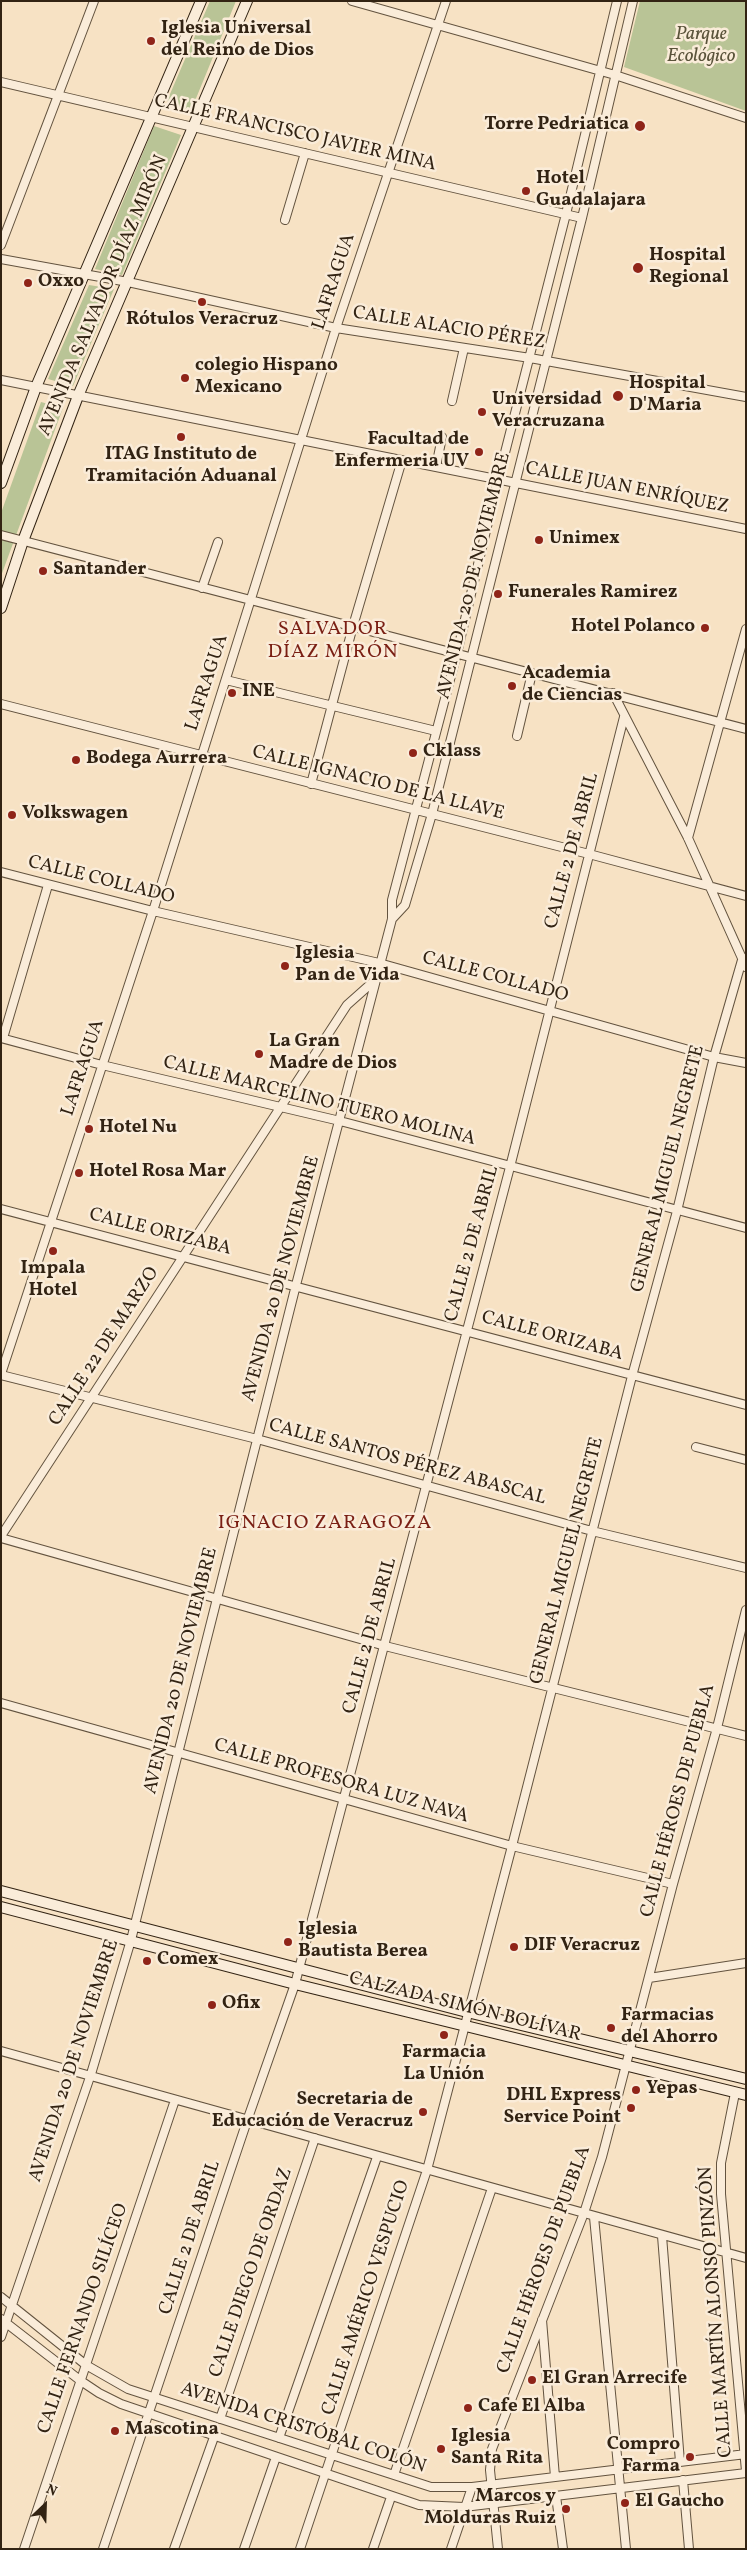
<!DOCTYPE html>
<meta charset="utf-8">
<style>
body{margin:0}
#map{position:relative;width:747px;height:2550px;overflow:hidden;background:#f7e2c4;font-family:Vollkorn,serif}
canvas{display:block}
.frame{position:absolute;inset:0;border:2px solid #322313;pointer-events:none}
.north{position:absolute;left:20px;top:2480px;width:50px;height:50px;-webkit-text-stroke:4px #faecd9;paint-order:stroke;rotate:24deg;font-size:14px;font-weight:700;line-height:20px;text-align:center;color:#322313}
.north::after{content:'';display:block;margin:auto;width:18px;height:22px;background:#322313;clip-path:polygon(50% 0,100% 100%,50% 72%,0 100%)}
</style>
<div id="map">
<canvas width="747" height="2550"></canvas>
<div class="frame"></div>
<div class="north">N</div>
</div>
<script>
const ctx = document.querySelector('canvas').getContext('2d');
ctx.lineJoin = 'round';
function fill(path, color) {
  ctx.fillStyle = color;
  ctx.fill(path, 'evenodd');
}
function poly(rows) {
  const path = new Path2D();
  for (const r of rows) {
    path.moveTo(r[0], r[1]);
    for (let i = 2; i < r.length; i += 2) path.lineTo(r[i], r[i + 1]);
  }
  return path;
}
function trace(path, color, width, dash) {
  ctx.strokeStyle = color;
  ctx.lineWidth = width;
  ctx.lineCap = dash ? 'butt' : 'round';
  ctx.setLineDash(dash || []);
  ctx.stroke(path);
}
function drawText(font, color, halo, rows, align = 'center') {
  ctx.font = font + ' Vollkorn,serif';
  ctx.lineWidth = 5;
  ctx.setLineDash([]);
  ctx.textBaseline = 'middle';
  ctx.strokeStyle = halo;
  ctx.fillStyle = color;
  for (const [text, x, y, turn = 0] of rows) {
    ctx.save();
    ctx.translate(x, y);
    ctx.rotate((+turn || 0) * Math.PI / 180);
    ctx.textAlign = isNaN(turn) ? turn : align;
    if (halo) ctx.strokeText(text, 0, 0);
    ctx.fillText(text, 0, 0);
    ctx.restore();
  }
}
const green = poly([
 [210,1,236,1,190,113,167,101],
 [640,1,746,1,746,111,624,67],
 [154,126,181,135,122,275,95,269],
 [89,285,114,289,73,386,48,379],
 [41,402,63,408,1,576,1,513]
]);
const minor = poly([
 [352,1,615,75,746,118],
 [1,82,582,218],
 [285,220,305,153],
 [1,245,94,1],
 [1,259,128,282,336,328,530,358,746,397],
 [1,380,746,529],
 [452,401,464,348],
 [436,467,442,437],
 [1,535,746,729],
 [202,588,218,542],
 [226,680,436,731],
 [613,693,688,838,746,967],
 [1,704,589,854,746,896],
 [517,736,532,673],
 [311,784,353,626,402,460],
 [688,838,746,629],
 [1,872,153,911,379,963,714,1057,746,1063],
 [392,919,405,905,432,814,582,218,633,1],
 [1,1038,102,1065,340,1121,746,1228],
 [3,1038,48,885],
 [1,1209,746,1405],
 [1,1374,153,911,336,328,446,1],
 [1,1375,257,1439,592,1531,746,1568],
 [696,1447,746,1460],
 [1,1536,347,1005,374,981],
 [1,1538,385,1646,746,1736],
 [1,1703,512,1846,673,1884],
 [649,1978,746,1963],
 [1,2051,746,2258],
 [735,2093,721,2163,721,2194,746,2471],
 [594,2217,626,2549],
 [662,2236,680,2462],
 [1,2297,86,2365,128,2389,431,2487,472,2487,746,2454],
 [1,2319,81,2381,99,2393,121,2404,419,2505,464,2507,746,2473],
 [542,2320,555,2477],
 [1,2337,91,2074,131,1940,296,1285,392,919,392,900,457,653,498,480,566,214,617,1],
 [220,2419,315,2138],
 [279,2438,377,2157],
 [394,2475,492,2188],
 [683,2480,689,2549],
 [556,2496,563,2549],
 [24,2549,175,2100],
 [103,2549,248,2118,295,1984,510,1167,624,717],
 [174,2549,214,2437],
 [244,2549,276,2457],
 [300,2549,427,2170,512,1846,632,1376,677,1211,714,1057,742,960,746,958],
 [373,2549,391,2497],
 [451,2549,472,2487],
 [498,2549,490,2470,492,2449,584,2213,602,2157,673,1884,717,1728,746,1610]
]);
const secondary = poly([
 [1,483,36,387,201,1],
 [1,608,23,541,78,396,247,1],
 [1,1891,467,2012,746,2079],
 [1,1907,295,1984,746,2095]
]);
const markers = [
 [151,41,5,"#8f2418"],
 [640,126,6,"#8f2418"],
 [526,191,5,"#8f2418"],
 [638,268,6,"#8f2418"],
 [28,283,5,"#8f2418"],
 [202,302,5,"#8f2418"],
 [185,378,5,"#8f2418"],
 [618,396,6,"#8f2418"],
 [482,412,5,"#8f2418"],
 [181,437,5,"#8f2418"],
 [479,452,5,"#8f2418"],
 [539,540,5,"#8f2418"],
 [43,571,5,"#8f2418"],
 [498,594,5,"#8f2418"],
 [705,628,5,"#8f2418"],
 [512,686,5,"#8f2418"],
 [232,693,5,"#8f2418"],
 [413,753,5,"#8f2418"],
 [76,760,5,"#8f2418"],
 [12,815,5,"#8f2418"],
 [285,966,5,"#8f2418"],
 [259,1054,5,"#8f2418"],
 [89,1129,5,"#8f2418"],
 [79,1173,5,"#8f2418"],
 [53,1251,5,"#8f2418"],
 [288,1942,5,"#8f2418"],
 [514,1947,5,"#8f2418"],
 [147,1961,5,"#8f2418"],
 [212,2005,5,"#8f2418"],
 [611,2028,5,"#8f2418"],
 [444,2035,5,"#8f2418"],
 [636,2090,5,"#8f2418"],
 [631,2108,5,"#8f2418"],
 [423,2112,5,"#8f2418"],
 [532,2380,5,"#8f2418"],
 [468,2408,5,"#8f2418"],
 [115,2431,5,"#8f2418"],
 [441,2449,5,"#8f2418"],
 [690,2457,5,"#8f2418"],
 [625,2503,5,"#8f2418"],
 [566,2509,5,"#8f2418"]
];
const poiNames = [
 ["Iglesia Universal",161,30],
 ["del Reino de Dios",161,52],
 ["Torre Pedriatica",629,126,"right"],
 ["Hotel",536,180],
 ["Guadalajara",536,202],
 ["Hospital",649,257],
 ["Regional",649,279],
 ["Oxxo",38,283],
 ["Rótulos Veracruz",202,321,"center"],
 ["colegio Hispano",195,367],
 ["Mexicano",195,389],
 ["Hospital",629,385],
 ["D'Maria",629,407],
 ["Universidad",492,401],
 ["Veracruzana",492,423],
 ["Facultad de",469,441,"right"],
 ["Enfermeria UV",469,463,"right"],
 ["ITAG Instituto de",181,456,"center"],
 ["Tramitación Aduanal",181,478,"center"],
 ["Unimex",549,540],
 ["Santander",53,571],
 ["Funerales Ramirez",508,594],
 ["Hotel Polanco",695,628,"right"],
 ["Academia",522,675],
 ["de Ciencias",522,697],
 ["INE",242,693],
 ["Cklass",423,753],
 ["Bodega Aurrera",86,760],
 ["Volkswagen",22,815],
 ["Iglesia",295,955],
 ["Pan de Vida",295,977],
 ["La Gran",269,1043],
 ["Madre de Dios",269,1065],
 ["Hotel Nu",99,1129],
 ["Hotel Rosa Mar",89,1173],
 ["Impala",53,1270,"center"],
 ["Hotel",53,1292,"center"],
 ["Iglesia",298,1931],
 ["Bautista Berea",298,1953],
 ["DIF Veracruz",524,1947],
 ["Comex",157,1961],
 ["Ofix",222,2005],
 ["Farmacias",621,2017],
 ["del Ahorro",621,2039],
 ["Farmacia",444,2054,"center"],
 ["La Unión",444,2076,"center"],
 ["Yepas",646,2090],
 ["DHL Express",621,2097,"right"],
 ["Service Point",621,2119,"right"],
 ["Secretaria de",413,2101,"right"],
 ["Educación de Veracruz",413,2123,"right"],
 ["El Gran Arrecife",542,2380],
 ["Cafe El Alba",478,2408],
 ["Mascotina",125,2431],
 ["Iglesia",451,2438],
 ["Santa Rita",451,2460],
 ["Compro",680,2446,"right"],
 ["Farma",680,2468,"right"],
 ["Marcos y",556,2498,"right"],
 ["Molduras Ruiz",556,2520,"right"],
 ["El Gaucho",635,2503]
];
const parkNames = [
 ["Parque",701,36],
 ["Ecológico",701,58]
];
const streetNames = [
 ["CALLE FRANCISCO JAVIER MINA",295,134,13],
 ["LAFRAGUA",335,282,-72],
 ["AVENIDA SALVADOR DÍAZ MIRÓN",104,296,-67],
 ["CALLE ALACIO PÉREZ",449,329,9],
 ["CALLE JUAN ENRÍQUEZ",627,489,11],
 ["AVENIDA 20 DE NOVIEMBRE",475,576,-76],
 ["LAFRAGUA",208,683,-72],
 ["CALLE IGNACIO DE LA LLAVE",378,784,14],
 ["CALLE 2 DE ABRIL",573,851,-75],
 ["CALLE COLLADO",101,881,14],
 ["CALLE COLLADO",495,978,15],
 ["LAFRAGUA",84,1068,-72],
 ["CALLE MARCELINO TUERO MOLINA",319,1102,14],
 ["GENERAL MIGUEL NEGRETE",669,1169,-76],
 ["CALLE ORIZABA",160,1233,14],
 ["CALLE 2 DE ABRIL",473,1244,-75],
 ["AVENIDA 20 DE NOVIEMBRE",282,1279,-75],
 ["CALLE ORIZABA",552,1337,15],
 ["CALLE 22 DE MARZO",105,1347,-57],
 ["CALLE SANTOS PÉREZ ABASCAL",407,1463,15],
 ["GENERAL MIGUEL NEGRETE",568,1561,-76],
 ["CALLE 2 DE ABRIL",371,1636,-75],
 ["AVENIDA 20 DE NOVIEMBRE",182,1671,-76],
 ["CALLE PROFESORA LUZ NAVA",341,1782,16],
 ["CALLE HÉROES DE PUEBLA",679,1801,-75],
 ["CALZADA SIMÓN BOLÍVAR",465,2008,14],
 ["AVENIDA 20 DE NOVIEMBRE",75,2061,-72],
 ["CALLE 2 DE ABRIL",191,2238,-72],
 ["CALLE HÉROES DE PUEBLA",545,2260,-70],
 ["CALLE DIEGO DE ORDAZ",252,2273,-71],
 ["CALLE AMÉRICO VESPUCIO",367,2298,-72],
 ["CALLE MARTÍN ALONSO PINZÓN",717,2312,-94],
 ["CALLE FERNANDO SILÍCEO",84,2319,-71],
 ["AVENIDA CRISTÓBAL COLÓN",303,2429,18]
];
const neighbourhoodNames = [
 ["SALVADOR",333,630],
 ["DÍAZ MIRÓN",333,653],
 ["IGNACIO ZARAGOZA",325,1524]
];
fill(green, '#b9c496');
trace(minor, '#63533f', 10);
trace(secondary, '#322313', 12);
trace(minor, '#faecd9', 8);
trace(secondary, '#faecd9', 10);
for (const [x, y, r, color] of markers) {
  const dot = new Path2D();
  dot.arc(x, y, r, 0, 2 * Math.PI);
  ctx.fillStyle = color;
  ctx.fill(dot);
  trace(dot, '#faecd9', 2);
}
drawText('bold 19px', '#322313', '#faecd9', poiNames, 'left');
drawText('italic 19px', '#5a533a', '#faecd9', parkNames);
drawText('19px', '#322313', '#faecd9', streetNames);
ctx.letterSpacing = '1px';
drawText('20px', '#7a1f14', '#faecd9', neighbourhoodNames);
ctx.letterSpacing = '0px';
</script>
